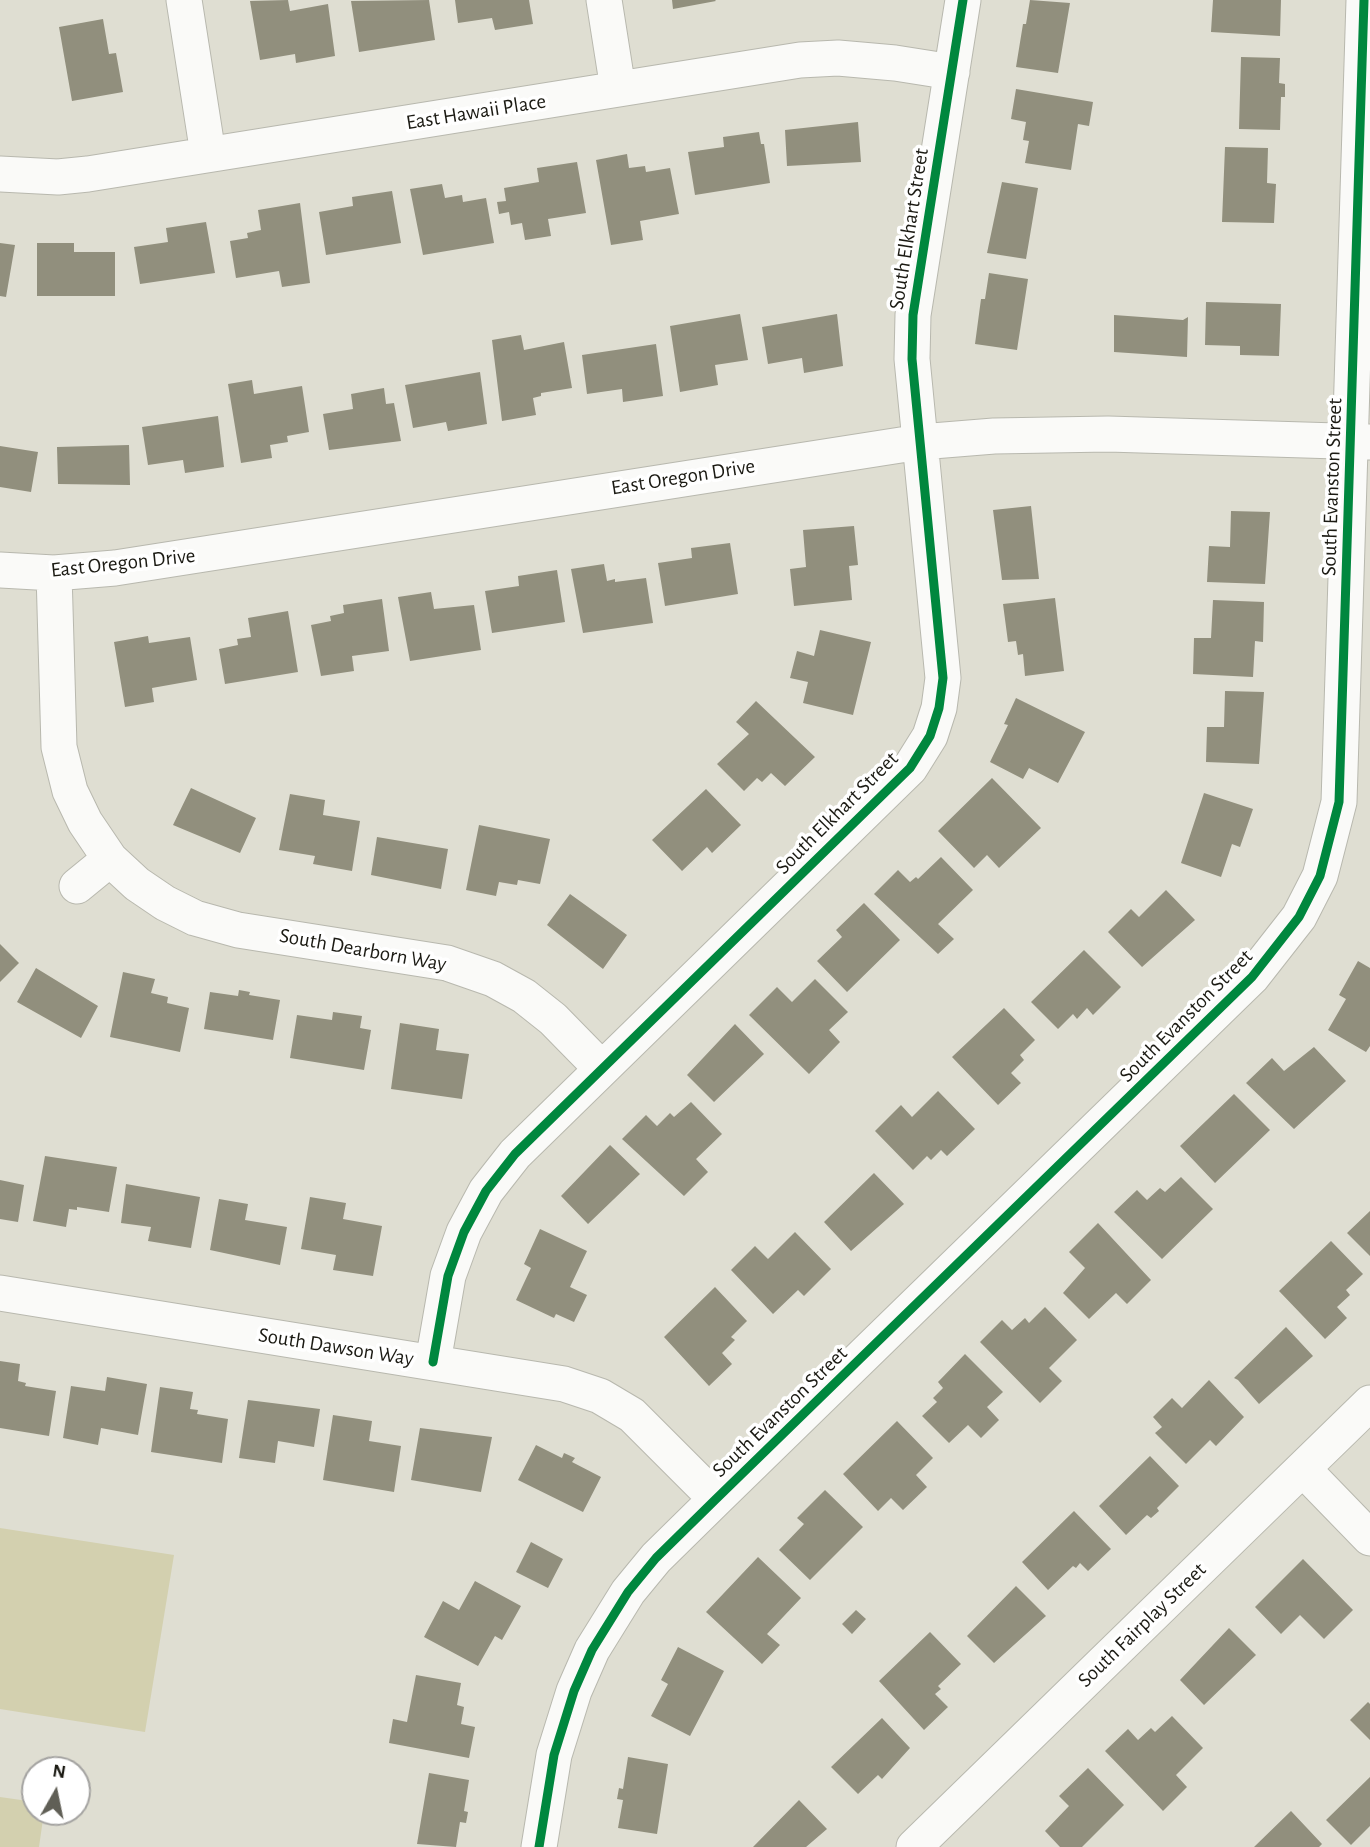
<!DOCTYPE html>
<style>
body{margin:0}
#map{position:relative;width:1370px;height:1847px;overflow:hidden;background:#dfded2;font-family:"Alegreya Sans",sans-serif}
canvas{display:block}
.north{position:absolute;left:21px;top:1756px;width:70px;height:70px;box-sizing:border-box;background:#fff;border:2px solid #a4a3a1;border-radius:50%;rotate:9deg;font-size:19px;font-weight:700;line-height:28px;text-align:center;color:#1b1a13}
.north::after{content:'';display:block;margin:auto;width:24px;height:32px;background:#605f56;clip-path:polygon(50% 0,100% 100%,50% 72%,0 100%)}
</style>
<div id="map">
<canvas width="1370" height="1847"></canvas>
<div class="north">N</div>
</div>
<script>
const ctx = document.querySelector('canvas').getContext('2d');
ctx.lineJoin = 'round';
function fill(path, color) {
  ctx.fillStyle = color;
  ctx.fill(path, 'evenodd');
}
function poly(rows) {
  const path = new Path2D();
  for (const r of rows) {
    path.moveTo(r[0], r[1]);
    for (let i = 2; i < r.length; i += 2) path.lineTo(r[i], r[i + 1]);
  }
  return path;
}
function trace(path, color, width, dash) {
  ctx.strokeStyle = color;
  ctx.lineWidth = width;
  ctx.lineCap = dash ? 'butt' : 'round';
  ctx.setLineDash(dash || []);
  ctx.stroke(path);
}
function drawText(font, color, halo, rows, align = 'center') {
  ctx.font = font + ' "Alegreya Sans",sans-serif';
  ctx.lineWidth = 7;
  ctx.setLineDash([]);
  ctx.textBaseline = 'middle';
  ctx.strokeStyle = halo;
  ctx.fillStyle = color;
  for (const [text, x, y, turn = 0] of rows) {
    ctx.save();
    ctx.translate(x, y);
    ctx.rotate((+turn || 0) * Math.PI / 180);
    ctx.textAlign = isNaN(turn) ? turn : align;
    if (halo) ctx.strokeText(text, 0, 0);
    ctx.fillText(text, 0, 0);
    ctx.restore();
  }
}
const green = poly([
 [0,1528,174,1555,145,1732,0,1709],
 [0,1797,35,1802,35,1812,44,1812,39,1847,0,1847]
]);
const building = poly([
 [288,0,290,11,328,4,335,56,296,63,295,54,260,60,250,1],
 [429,0,435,40,359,52,351,1],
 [455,0,529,0,533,24,495,30,492,18,458,23],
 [672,0,715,0,716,1,673,9],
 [1030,0,1070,3,1058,73,1016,67,1023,24,1026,24],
 [1213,0,1281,0,1280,36,1211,32],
 [103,19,109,54,116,53,123,92,72,101,59,27],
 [1241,57,1280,58,1279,83,1285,84,1285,97,1281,97,1280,130,1239,129],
 [1016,89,1093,102,1089,126,1078,124,1071,170,1025,163,1029,141,1023,140,1026,122,1011,119],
 [858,122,861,162,787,166,785,130],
 [759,132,761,144,764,144,770,183,695,195,688,152,724,147,723,137],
 [1225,147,1268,148,1267,183,1276,184,1274,223,1222,222],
 [627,154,629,168,645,166,646,172,670,168,679,214,640,221,643,240,611,245,596,160],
 [577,162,586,213,548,219,551,236,525,240,522,223,511,225,509,212,499,214,497,202,506,201,504,188,539,182,537,168],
 [1002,182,1038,188,1026,259,987,253],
 [442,184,445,198,462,195,463,202,486,198,494,243,423,255,410,189],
 [392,191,401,243,326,255,319,212,353,206,352,197],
 [300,203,310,283,282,287,279,271,236,278,230,241,248,238,247,233,261,230,258,210],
 [206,222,215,273,140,284,134,247,168,242,166,228],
 [0,243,15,245,6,297,0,296],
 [37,243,74,243,74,252,115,252,115,296,37,296],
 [989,273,1028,279,1017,350,975,344,981,299,985,299],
 [1206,302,1281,304,1279,356,1240,355,1240,346,1205,345],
 [740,314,748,360,715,365,718,385,680,392,670,326],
 [837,314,843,366,804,373,802,358,768,364,762,327],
 [1114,315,1183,320,1188,317,1187,357,1114,352],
 [521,335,524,350,564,342,572,388,541,393,541,396,533,398,536,415,502,421,492,340],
 [656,344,663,396,623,402,622,389,587,394,582,355],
 [480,372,487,424,448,431,446,422,413,428,405,385],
 [252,380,254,394,302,386,309,432,287,436,288,442,270,445,272,458,241,463,228,384],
 [384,388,386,404,394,403,401,441,329,450,323,414,353,409,351,394],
 [218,416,224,467,185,473,183,460,148,465,142,427],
 [129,445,130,485,58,484,57,447],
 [0,446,38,452,31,492,0,487],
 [1031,506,1039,579,1002,580,993,510],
 [1231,511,1270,512,1265,584,1207,582,1209,546,1230,547],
 [854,526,858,565,849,566,852,600,794,606,790,569,806,567,803,530],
 [730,543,738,594,665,606,658,563,692,558,691,548],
 [604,564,607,581,615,579,615,582,646,578,653,623,583,633,571,569],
 [557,570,565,622,492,633,485,591,519,586,518,576],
 [431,592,434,609,474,605,481,650,410,661,398,597],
 [1055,598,1064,671,1025,676,1023,654,1018,655,1016,641,1008,642,1003,604],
 [382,599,389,651,352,656,354,671,321,676,311,625,331,621,330,616,344,613,343,605],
 [1213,600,1264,602,1263,642,1255,641,1253,677,1193,674,1194,638,1211,638],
 [288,611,298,672,225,684,219,649,238,645,237,639,251,637,248,618],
 [820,630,871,642,853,715,803,703,808,682,790,678,797,651,814,656],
 [148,636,149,643,190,637,197,680,152,688,154,702,125,707,114,642],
 [1225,691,1264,692,1259,764,1206,762,1207,727,1224,727],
 [1016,698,1085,732,1058,783,1029,768,1023,779,990,762,1008,725,1004,724],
 [756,701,815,757,785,786,771,773,762,782,757,778,744,791,717,764,749,734,736,722],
 [992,778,1041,828,999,868,987,855,974,868,938,831],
 [191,788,256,818,240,853,173,825],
 [706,789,741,825,712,853,707,847,682,871,652,840],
 [1204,793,1253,809,1240,847,1232,844,1221,877,1181,863],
 [290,794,325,800,323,815,360,821,352,871,313,864,315,856,279,850],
 [479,825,550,839,540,884,518,880,517,885,499,882,496,896,466,890],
 [377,837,448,849,441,889,371,875],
 [941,857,973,890,938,924,954,939,938,954,874,894,898,870,910,882,916,877,918,879],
 [1166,890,1195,920,1142,967,1108,932,1131,909,1139,917],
 [570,894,627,935,603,969,547,925],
 [864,903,900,940,847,992,817,961,842,937,836,930],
 [0,944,19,963,0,982],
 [1084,950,1121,987,1093,1015,1087,1008,1077,1019,1073,1014,1058,1029,1031,1002],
 [1358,961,1370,968,1370,1046,1366,1052,1328,1030,1346,999,1339,995],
 [36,968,98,1006,81,1038,17,1002],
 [123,972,155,979,151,993,168,997,167,1003,189,1008,180,1052,110,1037],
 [815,979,848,1012,829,1030,840,1042,809,1074,749,1015,777,987,792,1002],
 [239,990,250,992,249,995,280,1000,273,1040,204,1029,210,992,238,996],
 [1004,1008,1035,1040,1020,1055,1024,1060,1011,1073,1021,1083,998,1105,952,1057],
 [333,1012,362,1016,360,1028,371,1030,364,1070,290,1058,297,1015,332,1020],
 [400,1023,439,1029,436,1050,469,1054,462,1099,391,1089],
 [735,1024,764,1054,714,1102,687,1075],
 [1314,1047,1346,1081,1294,1129,1246,1083,1272,1058,1284,1071],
 [938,1091,975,1129,947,1156,941,1150,931,1160,927,1156,913,1170,875,1131,901,1105,912,1117],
 [1234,1094,1270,1130,1215,1183,1180,1146],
 [691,1102,722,1134,696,1159,708,1172,684,1196,622,1139,646,1115,657,1126,670,1113,674,1117],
 [610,1145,640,1174,588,1224,561,1196],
 [45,1156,117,1167,109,1212,77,1207,77,1210,69,1209,66,1227,33,1221],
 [874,1173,904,1204,851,1251,824,1222],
 [1181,1177,1213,1209,1162,1259,1114,1212,1137,1190,1147,1200,1160,1188,1165,1192],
 [0,1180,24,1185,18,1222,0,1219],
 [126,1184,200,1197,191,1248,148,1241,151,1227,121,1223],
 [310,1197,346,1203,343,1219,382,1226,373,1276,333,1270,336,1255,301,1249],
 [219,1199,248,1204,245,1220,287,1227,280,1265,210,1250],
 [1370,1211,1370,1256,1347,1233],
 [1098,1223,1151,1280,1127,1304,1116,1293,1089,1319,1063,1293,1085,1268,1069,1252],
 [540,1229,587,1251,570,1287,587,1295,574,1322,556,1314,554,1318,516,1300,531,1268,524,1264],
 [795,1232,831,1269,804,1296,798,1290,773,1314,731,1270,755,1246,768,1259],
 [1331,1241,1363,1274,1346,1290,1350,1295,1337,1307,1347,1318,1325,1339,1279,1291],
 [715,1287,747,1321,731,1337,735,1340,722,1353,732,1364,709,1386,664,1337],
 [1045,1307,1077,1340,1049,1368,1062,1381,1040,1403,980,1342,1002,1320,1012,1330,1025,1318,1029,1323],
 [1286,1327,1313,1356,1259,1404,1238,1380,1234,1378],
 [965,1354,1003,1392,987,1407,999,1420,981,1438,968,1425,949,1443,922,1416,937,1402,933,1398,943,1388,938,1382],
 [0,1361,20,1364,18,1381,26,1383,25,1386,56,1391,49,1436,0,1428],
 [107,1377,147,1384,138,1435,101,1428,98,1445,63,1438,71,1386,105,1391],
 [1209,1380,1244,1417,1216,1446,1210,1440,1186,1464,1155,1433,1162,1427,1153,1417,1172,1398,1182,1408],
 [160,1387,193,1392,190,1409,198,1410,197,1414,228,1419,222,1463,151,1452],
 [248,1400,320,1409,314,1447,278,1441,275,1463,239,1458],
 [333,1415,372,1421,369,1441,401,1446,394,1492,323,1480],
 [897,1421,933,1458,916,1475,927,1487,903,1510,891,1498,878,1511,843,1474],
 [420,1428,492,1437,481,1492,411,1480],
 [536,1445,562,1458,564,1453,575,1458,572,1462,601,1477,583,1512,518,1480],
 [1150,1456,1179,1486,1157,1508,1159,1511,1151,1518,1147,1515,1126,1535,1099,1506],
 [825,1490,863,1527,810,1580,779,1550,804,1524,797,1518],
 [1074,1511,1111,1549,1088,1571,1080,1563,1076,1568,1073,1566,1048,1590,1022,1562],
 [531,1542,563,1559,548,1588,516,1572],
 [758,1557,801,1598,767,1634,780,1645,762,1664,706,1612],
 [1303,1559,1353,1610,1324,1639,1300,1615,1281,1634,1255,1607],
 [475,1581,521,1606,502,1640,495,1636,478,1666,424,1637,443,1601,459,1610],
 [1016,1586,1046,1616,994,1663,967,1636],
 [856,1610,866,1619,852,1634,842,1624],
 [1229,1628,1256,1655,1204,1705,1180,1680],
 [930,1632,961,1664,938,1686,941,1689,935,1694,948,1707,924,1730,879,1681],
 [678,1647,724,1671,690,1736,651,1716,668,1684,661,1680],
 [416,1675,461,1683,457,1705,464,1707,461,1724,475,1727,469,1758,389,1743,393,1719,407,1722],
 [1368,1702,1370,1704,1370,1740,1350,1720],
 [1172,1716,1203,1748,1176,1775,1187,1787,1163,1811,1105,1751,1128,1729,1138,1740,1151,1728,1155,1732],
 [882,1718,910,1748,882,1779,878,1775,858,1794,831,1767],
 [628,1757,668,1764,657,1834,618,1828,623,1800,617,1799,619,1788,623,1789],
 [1088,1768,1124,1805,1082,1847,1060,1847,1045,1831,1069,1806,1059,1796],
 [429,1773,469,1780,464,1811,468,1812,466,1823,460,1822,456,1847,417,1844],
 [1370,1777,1370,1826,1351,1845,1326,1820],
 [799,1800,827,1829,806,1847,753,1847],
 [1291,1811,1322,1844,1319,1847,1254,1847]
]);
const street = poly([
 [184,0,208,154],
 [604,0,618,89],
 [0,174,58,177,88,174,800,60,838,58,895,63,952,72],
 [0,570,54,573,115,568,920,442,994,436,1108,434,1370,442],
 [54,573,59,747,70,791,85,822,110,859,137,884,165,903,195,918,238,930,447,963,493,979,524,996,553,1019,602,1069],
 [77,886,110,859],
 [0,1293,564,1384,600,1396,632,1415,716,1499],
 [433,1362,448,1276,464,1232,486,1191,515,1154,910,768,930,736,939,708,943,678,912,359,913,315,963,0],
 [1303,1469,1370,1538],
 [539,1847,554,1755,574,1691,592,1650,628,1592,656,1558,716,1499,1252,977,1299,917,1320,876,1339,802,1364,0],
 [914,1847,1370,1403]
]);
const cycleway = poly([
 [433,1362,448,1276,464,1232,486,1191,515,1154,910,768,930,736,939,708,943,678,912,359,913,315,963,0],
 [539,1847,554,1755,574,1691,592,1650,628,1592,656,1558,716,1499,1252,977,1299,917,1320,876,1339,802,1364,0]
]);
const streetNames = [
 ["East Hawaii Place",476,112,-9],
 ["South Elkhart Street",909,229,-81],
 ["East Oregon Drive",683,477,-9],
 ["South Evanston Street",1332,487,-88],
 ["East Oregon Drive",123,563,-6],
 ["South Elkhart Street",837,813,-45],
 ["South Dearborn Way",363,950,10],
 ["South Evanston Street",1186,1016,-45],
 ["South Dawson Way",336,1347,9],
 ["South Evanston Street",780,1412,-44],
 ["South Fairplay Street",1142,1625,-44]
];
fill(green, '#d3d0af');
fill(building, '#918f7d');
trace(street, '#b8b8ae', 37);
trace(street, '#fafaf8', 35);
trace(cycleway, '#00873e', 9);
drawText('21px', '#1b1a13', '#fff', streetNames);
</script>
